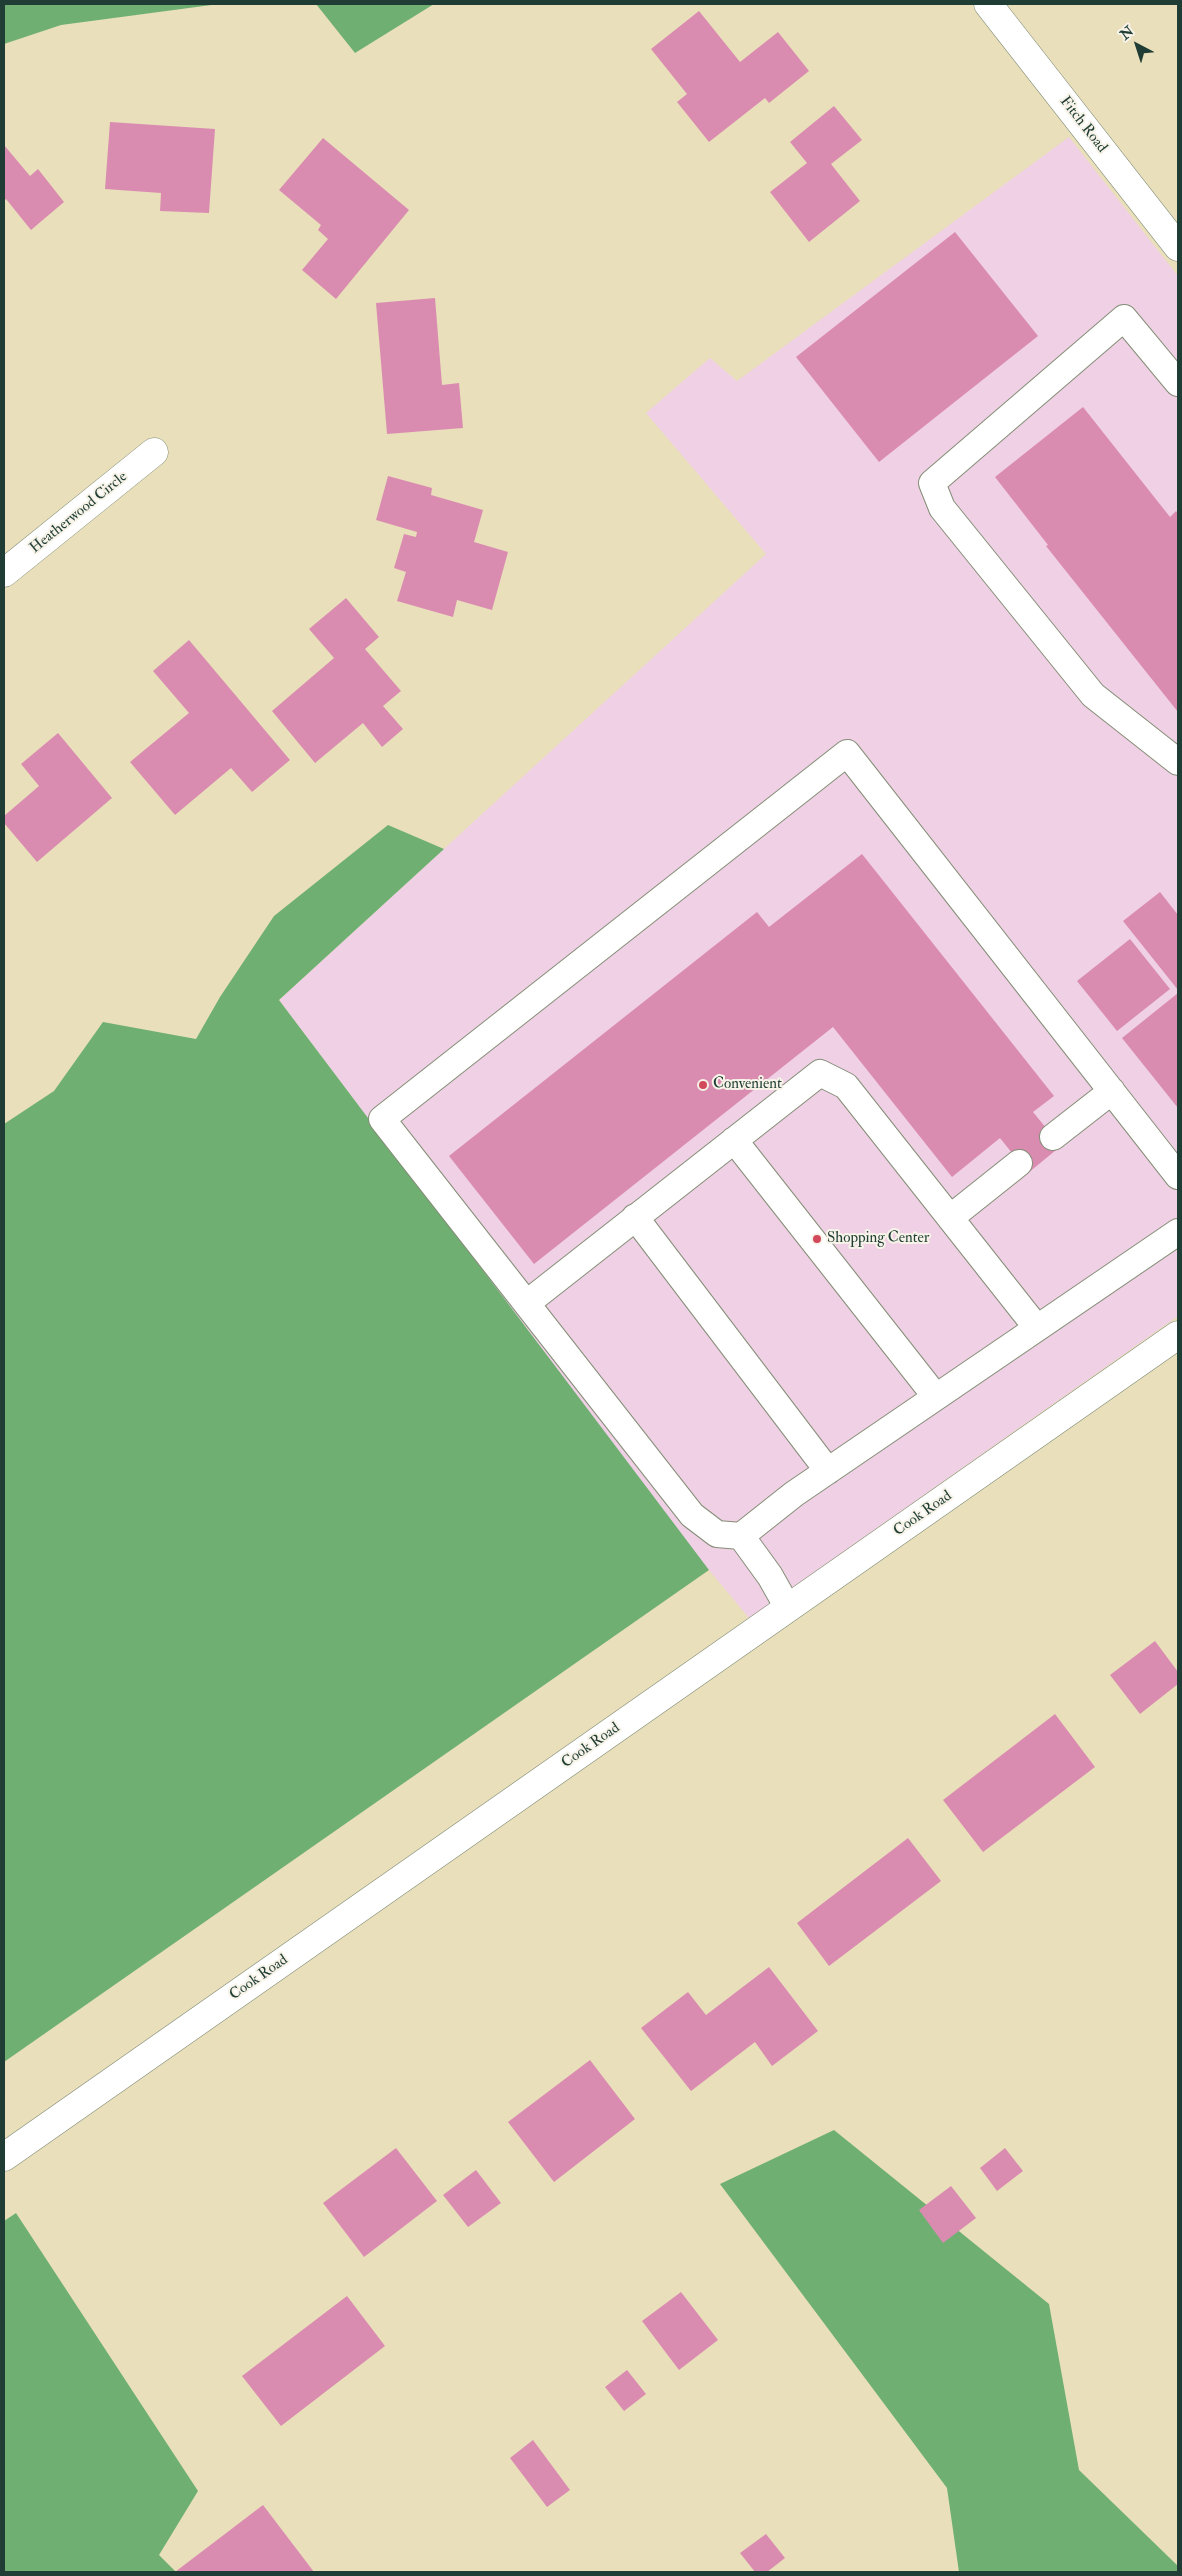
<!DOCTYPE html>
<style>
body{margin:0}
#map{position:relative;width:1182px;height:2576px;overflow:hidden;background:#e9dfbb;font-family:"IM FELL Double Pica",serif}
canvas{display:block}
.frame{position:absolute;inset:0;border:5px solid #1f3d34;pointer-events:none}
.north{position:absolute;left:1112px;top:20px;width:50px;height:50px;-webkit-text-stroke:4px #f7f3e8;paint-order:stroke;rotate:320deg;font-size:14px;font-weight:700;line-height:20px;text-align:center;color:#1f3d34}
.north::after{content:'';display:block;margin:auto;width:18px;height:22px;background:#1f3d34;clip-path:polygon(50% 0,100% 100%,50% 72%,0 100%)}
</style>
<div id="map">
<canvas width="1182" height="2576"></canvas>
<div class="frame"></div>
<div class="north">N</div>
</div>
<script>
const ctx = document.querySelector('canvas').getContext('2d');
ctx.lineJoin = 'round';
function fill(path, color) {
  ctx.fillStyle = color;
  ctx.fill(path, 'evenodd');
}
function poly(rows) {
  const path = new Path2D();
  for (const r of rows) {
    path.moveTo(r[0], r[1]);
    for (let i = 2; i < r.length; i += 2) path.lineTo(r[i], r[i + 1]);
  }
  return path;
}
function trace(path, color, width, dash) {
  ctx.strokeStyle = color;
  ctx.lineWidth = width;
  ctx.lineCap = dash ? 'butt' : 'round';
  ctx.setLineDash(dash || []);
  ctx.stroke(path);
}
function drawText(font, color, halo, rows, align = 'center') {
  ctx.font = font + ' "IM FELL Double Pica",serif';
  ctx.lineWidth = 4;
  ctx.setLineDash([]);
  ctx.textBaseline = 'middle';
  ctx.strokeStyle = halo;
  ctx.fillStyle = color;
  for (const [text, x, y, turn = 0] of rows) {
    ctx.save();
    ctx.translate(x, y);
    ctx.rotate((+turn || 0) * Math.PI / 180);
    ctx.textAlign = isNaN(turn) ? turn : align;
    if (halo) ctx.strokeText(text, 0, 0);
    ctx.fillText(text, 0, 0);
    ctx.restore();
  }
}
const built = poly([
 [1069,137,1178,276,1178,1316,749,1618,689,1546,279,1000,766,554,646,413,710,358,737,381]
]);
const forest = poly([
 [4,4,219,4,61,25,4,44],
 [316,4,434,4,355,53],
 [388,825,444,849,279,1000,709,1570,4,2062,4,1124,54,1091,103,1022,196,1039,220,997,274,916],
 [834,2130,1049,2304,1079,2470,1178,2566,1178,2572,959,2572,947,2488,720,2184],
 [16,2213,198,2491,159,2555,176,2572,4,2572,4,2221]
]);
const building = poly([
 [699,11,740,62,778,32,809,71,769,103,765,98,709,142,677,102,687,94,651,49],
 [834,106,862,140,831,164,860,201,809,242,770,192,807,163,790,142],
 [110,122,215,129,209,213,160,211,161,193,105,189],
 [323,138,409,210,336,299,302,270,328,239,318,230,321,225,279,190],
 [4,145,30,176,38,169,64,202,31,230,6,199,4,201],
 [955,232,1038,336,879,462,796,357],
 [435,298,442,385,459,383,463,428,387,434,376,303],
 [1083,407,1170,517,1176,511,1178,514,1178,712,1046,546,1048,545,995,477],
 [388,476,432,488,431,495,483,510,474,542,508,552,492,610,457,600,453,617,397,601,406,572,394,568,404,534,416,537,417,532,376,520],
 [346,598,379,637,365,649,401,691,383,706,403,729,382,747,363,723,315,763,272,711,334,658,309,629],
 [189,640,290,760,252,792,231,768,175,815,130,762,189,713,153,671],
 [58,733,112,798,37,862,4,823,4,816,39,786,21,764],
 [862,854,1054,1096,1033,1112,1061,1146,1028,1173,1000,1138,952,1177,833,1027,534,1264,449,1156,757,912,769,927],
 [1160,892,1178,915,1178,990,1123,921],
 [1130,939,1170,989,1117,1031,1077,981],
 [1178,993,1178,1108,1122,1038],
 [1155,1641,1178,1672,1178,1684,1140,1714,1110,1675],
 [1055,1714,1095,1767,983,1852,943,1800],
 [908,1838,941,1881,829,1966,797,1923],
 [769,1967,818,2031,772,2066,755,2042,691,2091,641,2028,688,1992,706,2015],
 [590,2060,635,2119,554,2182,508,2122],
 [396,2148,437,2201,364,2257,323,2203],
 [1005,2148,1023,2171,997,2191,980,2168],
 [476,2170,501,2203,468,2227,443,2195],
 [951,2186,976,2218,943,2243,919,2210],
 [681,2292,718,2340,679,2370,642,2321],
 [347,2296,385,2346,281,2426,242,2376],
 [627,2370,646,2394,624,2411,605,2387],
 [533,2440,570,2490,547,2507,510,2458],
 [263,2505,314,2572,175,2572],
 [766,2534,785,2558,767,2572,755,2572,740,2553]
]);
const service = poly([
 [1178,383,1124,318,932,483,942,508,1093,695,1178,762],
 [1053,1137,1112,1091],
 [734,1140,936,1397],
 [635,1217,828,1471],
 [950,1218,1019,1163],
 [527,1303,820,1073,846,1086,1037,1328],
 [741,1536,794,1494,1178,1232],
 [788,1608,770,1576,741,1536,717,1534,692,1515,382,1119,847,753,1178,1176]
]);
const minor = poly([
 [4,573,154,452]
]);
const tertiary = poly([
 [988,4,1178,247],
 [4,2157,1178,1335]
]);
const markers = [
 [703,1085,5,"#d1495b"],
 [817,1239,5,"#d1495b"]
];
const streetNames = [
 ["Fitch Road",1083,125,52],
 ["Heatherwood Circle",79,513,-39],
 ["Cook Road",923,1514,-35],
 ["Cook Road",591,1746,-35],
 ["Cook Road",259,1978,-35]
];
const poiNames = [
 ["Convenient",713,1085],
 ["Shopping Center",827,1239]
];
fill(built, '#f0d0e4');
fill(forest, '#6fb072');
fill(building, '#da8cb0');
trace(service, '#848e78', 28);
trace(minor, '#848e78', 29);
trace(tertiary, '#848e78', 29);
trace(service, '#fff', 26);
trace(minor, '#fff', 28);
trace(tertiary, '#fff', 28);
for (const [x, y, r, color] of markers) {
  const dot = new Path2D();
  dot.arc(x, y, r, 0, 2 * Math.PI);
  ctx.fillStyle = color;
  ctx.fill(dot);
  trace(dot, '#f7f3e8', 2);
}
drawText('15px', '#1f3d34', '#f7f3e8', streetNames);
drawText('15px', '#1f3d34', '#f7f3e8', poiNames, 'left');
</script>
